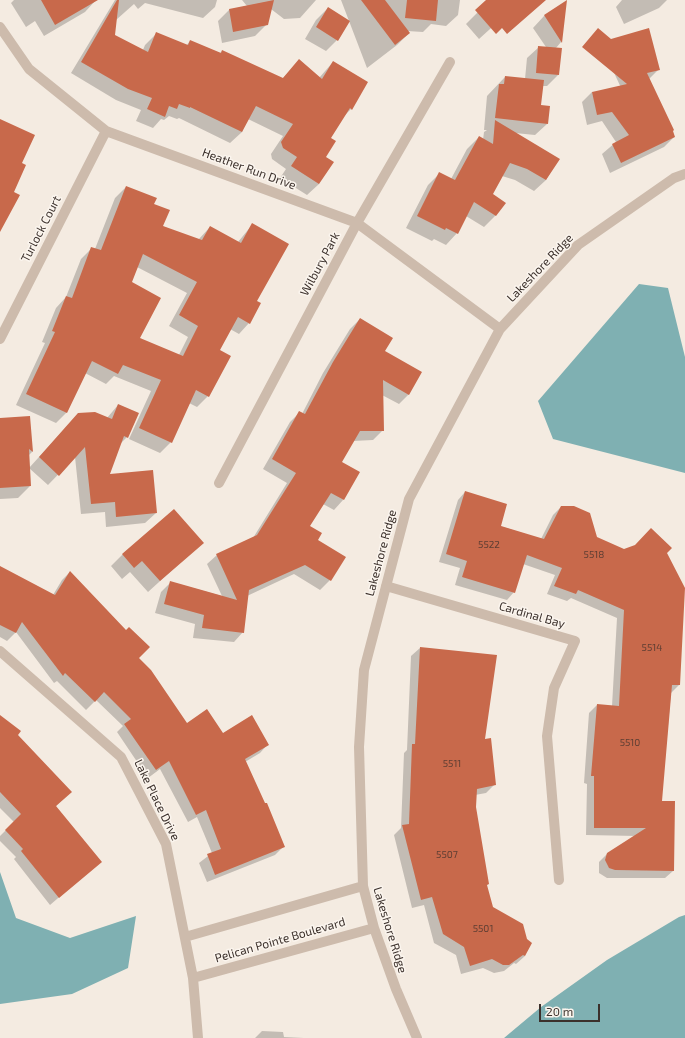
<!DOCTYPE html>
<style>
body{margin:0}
#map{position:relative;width:685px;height:1038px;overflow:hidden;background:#f4ebe1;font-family:"Exo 2",sans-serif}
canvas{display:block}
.scale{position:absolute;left:539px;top:1004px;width:61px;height:18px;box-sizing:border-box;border:2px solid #3b302b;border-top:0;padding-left:5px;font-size:12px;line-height:14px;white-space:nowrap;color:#3b302b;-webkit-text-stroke:3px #fbf5ee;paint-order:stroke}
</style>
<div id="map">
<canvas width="685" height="1038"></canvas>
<div class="scale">20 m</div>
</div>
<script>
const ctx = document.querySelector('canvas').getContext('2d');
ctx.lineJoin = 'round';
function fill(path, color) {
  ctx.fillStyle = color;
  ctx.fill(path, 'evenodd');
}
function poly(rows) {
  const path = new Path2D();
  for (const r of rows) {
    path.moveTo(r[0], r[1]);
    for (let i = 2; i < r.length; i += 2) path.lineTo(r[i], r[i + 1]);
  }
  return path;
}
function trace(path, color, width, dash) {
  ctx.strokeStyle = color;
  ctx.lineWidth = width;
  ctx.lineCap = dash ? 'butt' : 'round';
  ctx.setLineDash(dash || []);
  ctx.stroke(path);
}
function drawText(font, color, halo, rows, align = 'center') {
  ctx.font = font + ' "Exo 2",sans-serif';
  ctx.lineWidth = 3;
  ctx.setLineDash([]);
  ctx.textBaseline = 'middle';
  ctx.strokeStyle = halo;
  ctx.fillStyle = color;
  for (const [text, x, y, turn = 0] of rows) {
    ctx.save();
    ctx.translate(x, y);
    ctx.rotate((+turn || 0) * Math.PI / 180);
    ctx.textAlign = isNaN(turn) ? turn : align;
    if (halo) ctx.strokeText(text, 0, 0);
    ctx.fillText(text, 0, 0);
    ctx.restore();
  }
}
const water = poly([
 [639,284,668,288,685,357,685,473,553,439,538,401],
 [0,872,16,918,70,938,136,916,128,968,72,994,0,1004],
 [685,915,685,1038,504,1038,541,1007,607,960,679,917]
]);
const shadow = poly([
 [14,0,96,0,85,12,44,36,35,21,26,27,11,3],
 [115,0,217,0,215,7,203,18,145,3,138,9,134,4,116,20,114,36,143,50,145,45,157,33,186,46,190,41,220,53,222,51,282,79,299,61,319,78,333,62,351,109,342,118,329,139,319,184,307,195,280,178,286,169,272,159,271,154,283,136,248,119,242,132,230,143,179,118,177,119,169,116,164,120,161,119,153,128,136,121,141,110,116,100,71,73],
 [242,0,316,0,300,18,284,19,271,9,267,24,255,36,222,43,218,21,229,10,247,6],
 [341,0,460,0,458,15,446,26,431,24,423,32,407,31,409,33,397,45,367,68],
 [490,0,522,0,479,39,466,24],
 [622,0,667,0,659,8,624,24,616,7],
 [566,2,561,42,556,48,558,75,547,86,542,86,540,106,547,124,535,135,515,133,558,160,546,180,534,191,515,180,502,176,492,194,504,203,495,216,484,227,466,216,457,233,446,245,434,239,432,241,406,228,428,185,440,173,451,179,467,149,479,137,483,140,484,132,487,130,484,130,487,96,505,77,525,79,527,58,539,47,546,47,533,28,544,16],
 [328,8,337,40,326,51,305,39,316,20],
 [603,49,659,69,649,79,674,137,664,147,610,173,602,154,616,142,602,121,587,125,582,102,592,92,623,92],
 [126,187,153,204,162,226,198,240,210,227,238,242,252,225,256,302,249,323,239,334,230,329,219,350,208,396,197,407,189,403,171,442,160,453,129,439,151,391,114,376,106,384,85,373,67,412,56,423,16,405,45,343,42,342,56,308,66,297,81,259,92,248,95,249,115,198],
 [137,267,187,293,169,326,188,337,179,355,138,339,131,283],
 [360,319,383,352,409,394,399,404,382,395,383,430,373,440,353,441,341,462,343,500,334,510,323,504,309,526,330,580,320,590,294,574,247,596,243,632,234,642,193,638,195,624,155,613,161,592,171,582,222,596,207,564,217,555,253,538,287,483,263,469,290,422,299,413,302,414,323,373,350,329],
 [118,405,127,437,120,444,109,475,156,513,145,523,106,527,105,512,81,514,75,457,48,485,29,468,78,414,107,418],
 [29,417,32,452,28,456,30,486,18,498,0,499,0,419],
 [465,492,500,526,541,539,553,515,561,507,596,538,624,550,666,553,679,685,671,693,661,802,673,871,665,878,607,878,599,873,599,862,607,854,637,836,586,835,587,784,584,783,589,713,597,705,612,706,617,618,571,598,567,601,547,594,555,575,523,564,514,592,507,600,455,585,460,568,439,562,458,500],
 [202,543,148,592,130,572,122,579,111,566,123,554],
 [0,567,53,595,62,580,70,572,187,725,268,744,260,753,245,762,283,847,275,855,207,882,199,863,212,853,197,817,188,822,160,769,148,778,117,732,123,726,96,700,86,710,57,681,54,683,16,632,7,641,0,637],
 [420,648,484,740,495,784,486,793,475,795,474,807,486,886,492,908,525,956,516,964,514,963,504,971,494,973,483,968,461,974,456,955,434,943,424,905,412,908,394,835,401,828,404,753,407,750,411,656],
 [0,717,70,792,55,807,100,862,50,905,14,859,16,857,0,841,0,836,14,822,0,808],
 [262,1031,283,1032,284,1037,304,1038,255,1038]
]);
const building = poly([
 [41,0,98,0,55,25],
 [117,0,119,0,115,35,148,52,156,32,188,45,190,40,221,53,222,50,283,78,299,59,322,79,333,61,368,82,352,110,350,108,331,138,336,141,326,157,334,162,319,184,291,166,297,157,283,148,281,142,293,124,256,106,242,132,190,107,190,108,179,104,177,109,169,106,165,117,147,109,152,98,128,89,81,62],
 [274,0,268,25,233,32,229,9],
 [361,0,385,0,410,33,395,45],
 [407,0,438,0,436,21,405,18],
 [486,0,546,0,507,34,502,28,496,34,475,10],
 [567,0,562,43,544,15],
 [328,7,350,21,338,41,316,27],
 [598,28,611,39,649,28,660,70,647,73,674,130,673,131,675,137,621,163,612,144,629,135,612,112,597,115,592,92,627,84,582,47],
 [538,46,562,48,559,75,536,73],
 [505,76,544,80,541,105,550,106,548,124,495,118,499,84,504,84],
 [0,119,35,135,22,163,26,165,14,192,20,195,0,232],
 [495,120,560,159,546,180,527,169,510,163,493,194,506,203,496,216,474,202,458,234,446,228,445,230,417,216,439,172,455,180,479,136,493,144],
 [126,186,157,198,154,204,170,210,163,226,202,240,210,226,241,243,252,223,289,244,257,301,261,303,250,324,238,317,220,350,231,356,209,397,196,390,172,443,139,428,161,380,123,365,118,374,92,361,67,413,26,394,55,332,52,331,66,296,72,298,91,247,101,250],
 [143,254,197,282,179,315,198,326,183,356,140,338,161,298,132,282],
 [360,318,393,338,385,351,422,372,409,395,383,380,384,431,360,431,342,462,360,472,344,500,331,493,310,526,322,533,318,540,346,557,331,581,305,565,249,590,244,633,202,628,204,615,164,604,170,581,237,600,216,554,257,535,296,473,272,459,299,411,305,414,333,362],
 [118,404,139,413,128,438,124,436,110,474,153,470,157,513,116,517,115,502,91,504,85,447,59,476,39,457,78,413,95,412,112,419],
 [30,416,33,452,29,449,31,486,0,488,0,418],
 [465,491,507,504,501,526,544,539,561,506,574,506,590,513,597,537,624,549,635,545,651,528,672,548,667,553,685,588,680,685,672,685,662,801,675,801,674,871,615,870,609,868,605,860,607,853,646,828,594,828,594,776,591,776,597,704,619,706,624,610,578,590,576,594,554,586,562,568,527,555,515,593,462,577,467,561,446,554],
 [174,509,204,543,160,581,142,561,134,568,122,554],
 [0,566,55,595,70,571,126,630,129,627,150,647,139,658,151,670,187,723,207,709,223,733,252,715,269,745,245,759,265,803,267,803,285,847,215,875,207,854,221,849,206,810,196,815,169,761,156,770,124,724,131,719,104,692,95,702,65,673,63,676,22,622,16,633,0,625],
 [420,647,497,655,485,739,491,738,496,785,477,789,476,807,489,884,487,885,493,907,523,924,527,939,532,943,525,956,523,955,509,965,503,965,492,959,470,966,464,947,443,934,432,897,421,900,402,825,409,824,412,744,415,744],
 [0,715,21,731,18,735,72,792,56,806,102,862,59,898,21,851,23,849,5,830,21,814,0,792]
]);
const street = poly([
 [0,27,29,69,106,131,357,223,500,329],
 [0,339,106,131],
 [219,483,357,223,450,62],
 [386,586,575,641,554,688,547,736,559,880],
 [0,651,121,757,166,844,193,978,198,1038],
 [185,937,363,886],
 [193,978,374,928],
 [417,1038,396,989,374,928,363,886,359,747,364,670,409,499,500,329,578,245,674,178,685,174]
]);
const numberNames = [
 ["5522",489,545],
 ["5518",594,555],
 ["5514",652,648],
 ["5510",630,743],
 ["5511",452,764],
 ["5507",447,855],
 ["5501",483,929]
];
const streetNames = [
 ["Heather Run Drive",249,169,20],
 ["Turlock Court",41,229,-63],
 ["Wilbury Park",320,264,-62],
 ["Lakeshore Ridge",540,268,-46],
 ["Lakeshore Ridge",381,553,-75],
 ["Cardinal Bay",532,615,16],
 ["Lake Place Drive",157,800,64],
 ["Lakeshore Ridge",390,930,73],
 ["Pelican Pointe Boulevard",280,940,-16]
];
fill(water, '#7fb0b2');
fill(shadow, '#0003');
fill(building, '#c8694b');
trace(street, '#cdbbac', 10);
drawText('10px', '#5e3e33', null, numberNames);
drawText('12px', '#3b302b', '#fbf5ee', streetNames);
</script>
